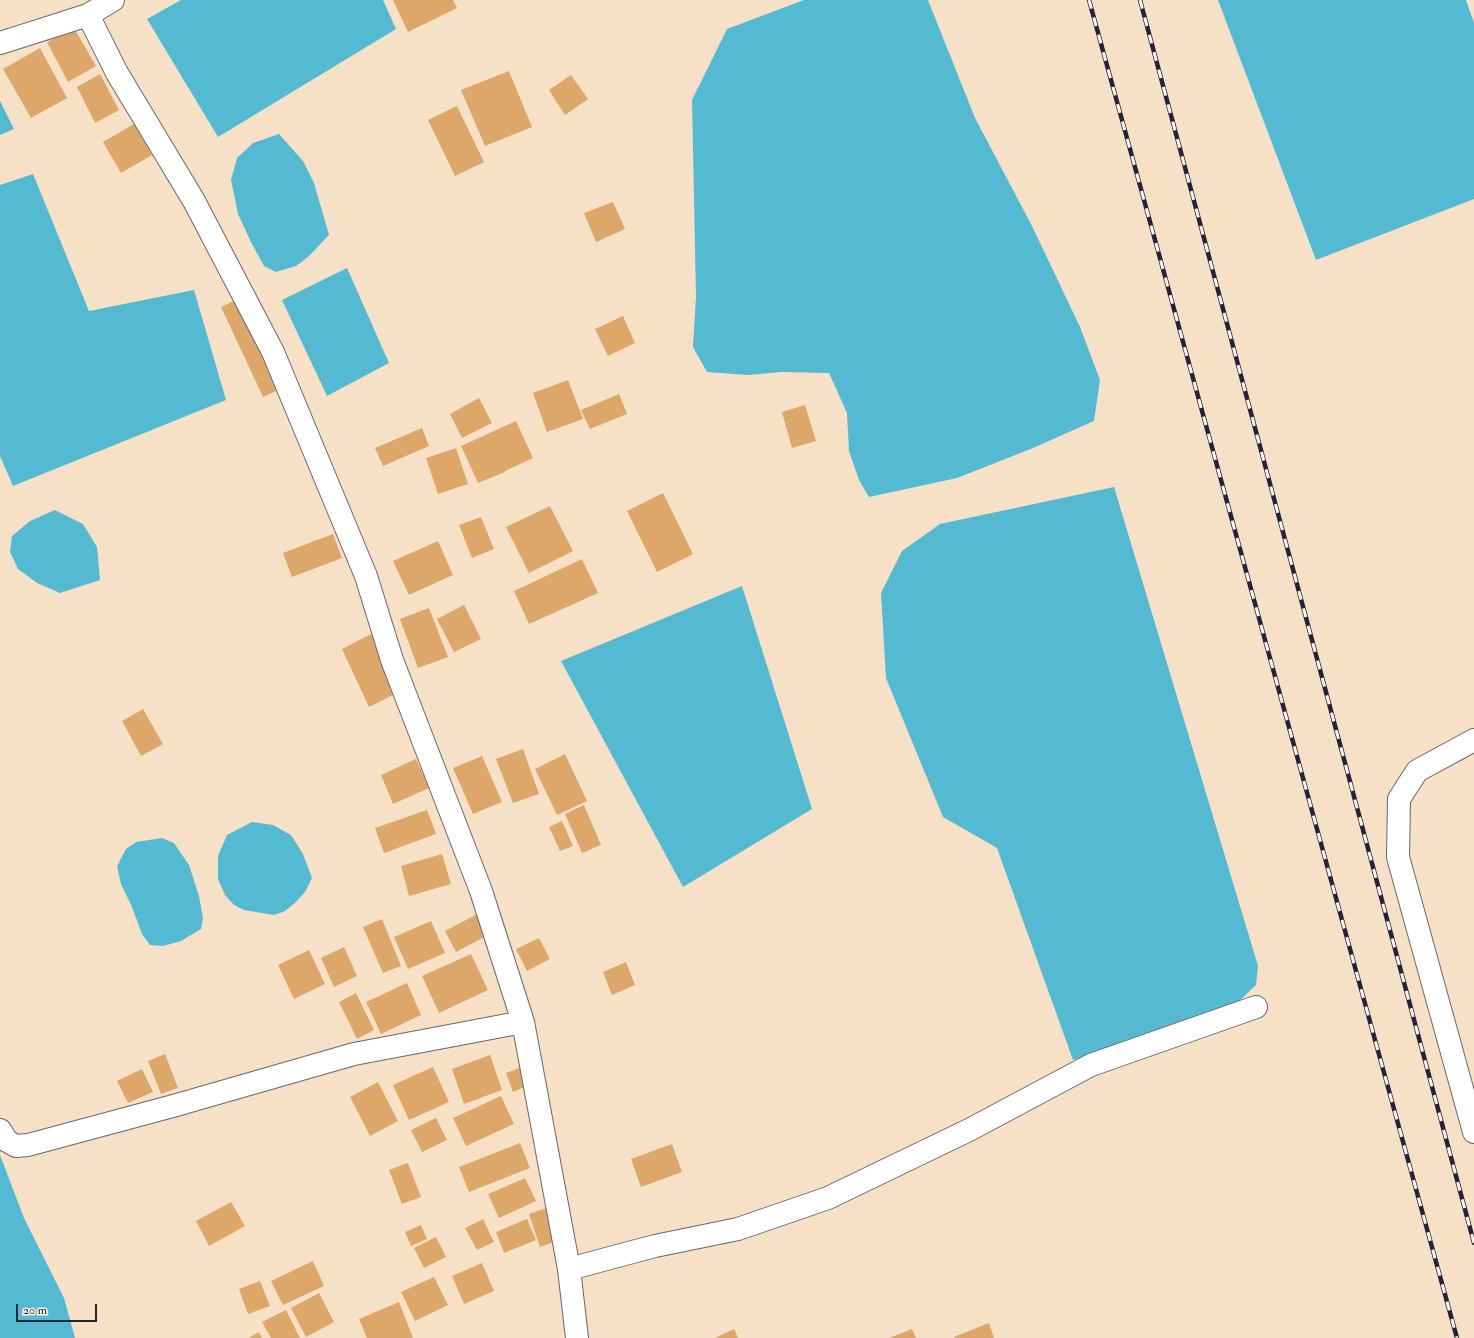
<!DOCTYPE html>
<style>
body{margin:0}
#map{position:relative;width:1474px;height:1338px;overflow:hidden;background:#f6e1c7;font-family:"IM FELL Double Pica",serif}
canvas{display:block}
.scale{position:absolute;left:16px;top:1304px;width:81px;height:18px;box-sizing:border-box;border:2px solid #22223b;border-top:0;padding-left:5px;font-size:12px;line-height:14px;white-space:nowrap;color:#22223b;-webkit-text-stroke:3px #fcf5e5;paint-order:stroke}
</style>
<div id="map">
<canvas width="1474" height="1338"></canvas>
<div class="scale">20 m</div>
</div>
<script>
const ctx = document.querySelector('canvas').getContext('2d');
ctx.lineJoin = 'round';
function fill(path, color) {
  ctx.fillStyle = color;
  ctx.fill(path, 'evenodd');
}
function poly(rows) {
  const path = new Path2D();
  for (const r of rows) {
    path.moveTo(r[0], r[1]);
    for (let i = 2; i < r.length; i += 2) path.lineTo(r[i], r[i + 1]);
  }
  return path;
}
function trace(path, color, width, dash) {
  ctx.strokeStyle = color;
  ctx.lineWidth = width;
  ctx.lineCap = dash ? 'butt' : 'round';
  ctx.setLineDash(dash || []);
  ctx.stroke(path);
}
const water = poly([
 [181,0,383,0,396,29,218,137,147,19],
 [804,0,928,0,975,118,1032,226,1080,327,1100,380,1094,421,1033,448,957,478,869,497,859,480,849,451,847,413,829,373,782,372,748,375,707,372,693,347,696,297,692,100,727,29],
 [1218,0,1466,0,1474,23,1474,199,1316,260],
 [0,101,14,129,0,135],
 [279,134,303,161,314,183,329,235,308,257,296,266,276,272,264,266,251,242,238,214,231,180,237,158,253,143],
 [33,174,89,311,194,290,226,400,13,486,0,456,0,185],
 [347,268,389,363,327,396,282,300],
 [1114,487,1258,966,1256,985,1235,1005,1073,1060,997,848,943,817,886,678,881,593,902,551,940,524],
 [55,510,83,524,97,547,100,580,60,593,37,583,18,569,10,552,12,536,30,521],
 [742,586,812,809,683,887,561,661],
 [252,822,273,825,291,835,303,854,312,878,305,892,296,902,285,911,274,915,244,910,234,905,225,895,218,879,218,856,227,835],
 [162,838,174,843,189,865,199,896,203,918,201,929,181,941,163,946,150,945,142,934,132,907,121,884,117,866,126,849,136,842],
 [0,1155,24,1218,64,1298,75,1338,0,1338]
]);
const building = poly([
 [393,0,453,0,457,8,408,32],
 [74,28,96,66,68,82,47,42],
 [40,48,67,98,31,118,3,69],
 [509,71,532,127,485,146,461,90],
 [100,74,119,110,95,123,77,87],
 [571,75,588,99,565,115,549,90],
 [457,106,484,162,455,176,428,120],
 [134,124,152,155,121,173,103,142],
 [613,202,625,229,596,242,584,213],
 [240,298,282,388,263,397,221,307],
 [623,316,635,343,608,356,595,329],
 [568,380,583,419,547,432,533,393],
 [619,394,627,414,590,429,581,410],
 [479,398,492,423,462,438,450,414],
 [805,405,816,441,792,448,782,412],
 [516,421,533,458,505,471,505,472,478,483,461,446],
 [422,428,429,446,383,466,375,448],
 [456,448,468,484,438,494,426,458],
 [663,493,693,554,657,572,627,511],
 [550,506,573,551,529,573,506,527],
 [481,517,494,549,472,558,459,525],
 [333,534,342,558,292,577,283,553],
 [438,541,453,575,409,595,393,561],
 [582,559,598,593,529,624,514,591],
 [464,605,481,639,454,652,437,619],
 [429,608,448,657,418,668,400,619],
 [371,634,399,692,369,707,342,649],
 [143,709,163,744,141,756,122,721],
 [523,749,539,794,513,803,496,759],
 [565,754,587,801,557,815,535,769],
 [482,756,502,802,473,814,453,768],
 [416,759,429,788,393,804,381,775],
 [584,805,601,845,582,853,565,814],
 [427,810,436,834,384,853,375,828],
 [562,821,573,846,560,851,549,827],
 [442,854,451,884,409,896,401,866],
 [481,912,492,933,456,952,445,931],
 [382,919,401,966,383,973,363,927],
 [431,921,445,953,408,969,394,937],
 [539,938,550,959,527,971,516,949],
 [344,947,357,976,334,987,321,958],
 [309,950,325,984,294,999,278,965],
 [471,954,488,990,439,1013,422,976],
 [626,962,635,985,612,995,603,972],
 [407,983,421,1015,381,1034,366,1002],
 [356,993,374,1030,357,1039,339,1002],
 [165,1054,178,1088,161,1094,148,1061],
 [490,1055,502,1090,464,1104,452,1069],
 [433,1067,449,1102,409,1120,393,1085],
 [522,1067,529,1085,513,1092,506,1073],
 [142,1069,153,1092,128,1103,117,1081],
 [378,1082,398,1121,370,1136,350,1097],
 [501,1096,514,1124,466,1146,453,1118],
 [436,1118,447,1140,422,1152,411,1130],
 [520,1143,530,1168,469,1192,459,1167],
 [672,1144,682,1172,641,1187,631,1159],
 [408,1163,421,1197,402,1204,389,1170],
 [525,1178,536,1201,499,1218,488,1194],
 [231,1202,245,1226,209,1246,196,1221],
 [549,1207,560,1240,540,1247,529,1214],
 [483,1219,494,1242,477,1250,465,1228],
 [527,1219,536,1240,504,1253,496,1232],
 [421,1225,427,1239,411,1246,405,1232],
 [436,1237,446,1257,424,1268,414,1248],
 [313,1261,324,1286,283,1305,271,1281],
 [482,1263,494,1291,464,1304,452,1276],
 [434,1277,448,1305,415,1321,401,1292],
 [260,1281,270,1306,248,1314,239,1289],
 [319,1293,334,1322,306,1337,291,1308],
 [399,1302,413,1338,367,1338,359,1319],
 [286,1310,300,1338,271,1338,262,1322],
 [989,1323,994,1338,954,1338,954,1337],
 [734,1329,738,1338,715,1338],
 [912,1329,916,1338,889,1338],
 [259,1332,262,1338,248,1338]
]);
const street = poly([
 [113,0,88,15,117,73,194,201,273,352,366,576,392,660,481,891,523,1022,569,1269],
 [0,43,88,15],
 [1474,740,1417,771,1399,799,1398,857,1474,1132],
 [0,1130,7,1141,16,1146,28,1145,173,1106,354,1054,523,1022],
 [577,1338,569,1269,655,1246,738,1229,828,1198,969,1130,1091,1065,1256,1007]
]);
const rail = poly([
 [1089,0,1457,1338],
 [1140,0,1474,1243]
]);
fill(water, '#54bad2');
fill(building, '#dea76a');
trace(street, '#6c656c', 24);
trace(street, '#fff', 22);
trace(rail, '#22223b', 4.5);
trace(rail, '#fcf5e5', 3, [9]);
</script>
